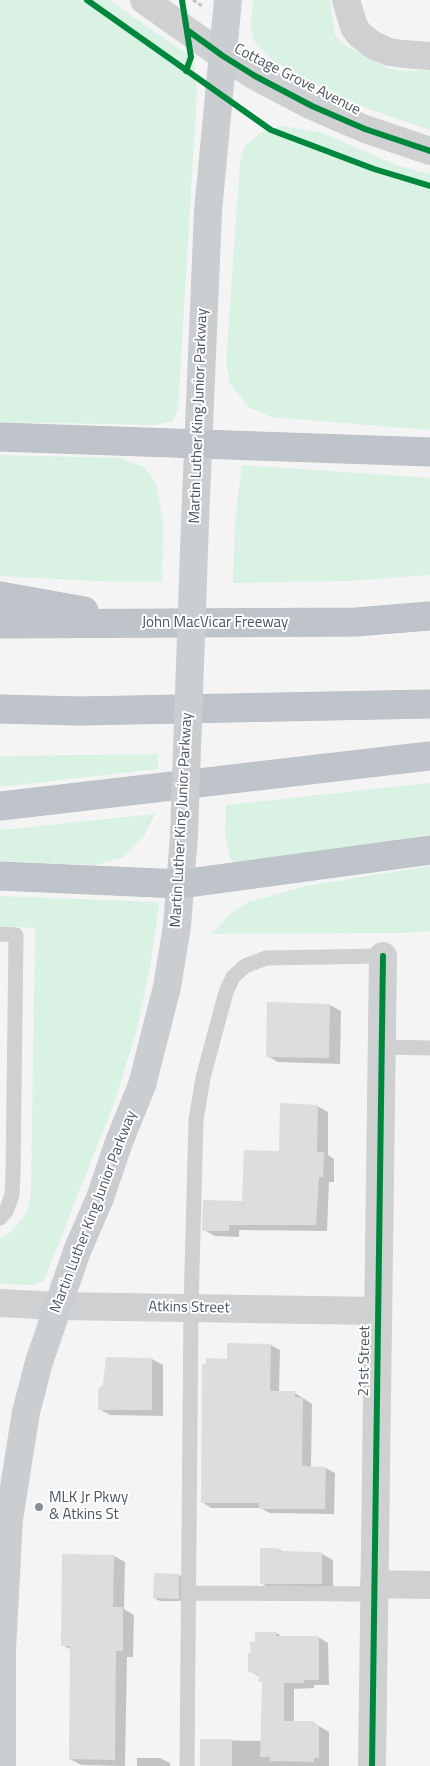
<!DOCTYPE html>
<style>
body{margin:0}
canvas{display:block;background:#f4f4f4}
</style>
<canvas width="430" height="1766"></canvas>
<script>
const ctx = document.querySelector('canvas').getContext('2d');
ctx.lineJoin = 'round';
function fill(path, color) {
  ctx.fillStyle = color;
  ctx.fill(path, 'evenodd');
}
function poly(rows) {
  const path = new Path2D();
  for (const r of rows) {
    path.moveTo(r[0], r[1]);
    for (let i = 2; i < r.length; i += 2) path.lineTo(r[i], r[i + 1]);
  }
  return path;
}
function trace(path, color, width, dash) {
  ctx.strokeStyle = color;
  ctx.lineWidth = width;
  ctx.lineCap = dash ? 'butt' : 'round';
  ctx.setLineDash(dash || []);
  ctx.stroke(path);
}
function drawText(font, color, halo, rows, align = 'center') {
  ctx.font = font + ' "Titillium Web",sans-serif';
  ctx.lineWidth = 4;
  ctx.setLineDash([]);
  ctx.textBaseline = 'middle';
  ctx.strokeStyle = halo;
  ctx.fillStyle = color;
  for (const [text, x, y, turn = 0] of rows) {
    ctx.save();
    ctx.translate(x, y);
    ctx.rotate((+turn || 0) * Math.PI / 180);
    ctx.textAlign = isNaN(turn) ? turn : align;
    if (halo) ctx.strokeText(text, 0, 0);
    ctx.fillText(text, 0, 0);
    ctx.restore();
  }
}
const green = poly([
 [0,0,109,0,191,57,194,61,197,91,178,409,173,421,156,425,0,422],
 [253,0,330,0,335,35,346,46,387,68,405,71,430,70,430,130,366,108,324,89,275,63,255,43,251,27],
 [282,126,320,132,396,165,430,174,430,430,272,417,248,407,230,383,226,362,240,162,244,147,260,133],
 [0,455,120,458,144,467,156,483,163,521,162,582,116,582,0,576],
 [242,465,430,478,430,575,348,581,233,583,235,520],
 [158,754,158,769,0,787,0,756],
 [430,783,430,834,341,851,237,867,230,858,225,835,226,805],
 [155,814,145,834,124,857,95,865,0,861,0,830],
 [430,866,430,931,403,933,213,934,229,915,248,902,306,886],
 [0,896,156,902,159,905,151,961,137,1029,116,1098,47,1273,43,1281,34,1285,0,1284,0,1239,11,1232,23,1218,28,1209,31,1192,35,928,0,926]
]);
const shadow = poly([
 [330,1005,341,1011,340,1064,278,1062,267,1056],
 [317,1106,328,1112,328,1155,334,1159,334,1182,329,1182,327,1231,239,1230,239,1237,215,1236,204,1230,243,1202],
 [271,1345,280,1350,279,1392,294,1392,312,1404,311,1468,326,1468,335,1473,334,1514,270,1513,260,1508,211,1508,202,1502,228,1360],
 [152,1359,163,1365,163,1416,110,1415,99,1409],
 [278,1549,284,1552,322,1554,333,1560,333,1590,272,1590,261,1583],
 [114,1556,125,1562,124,1609,134,1615,133,1657,127,1657,125,1766,81,1765,70,1759,72,1650,62,1645],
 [179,1575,184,1578,184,1601,160,1601,154,1598],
 [256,1633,276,1633,283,1637,318,1637,328,1643,329,1685,314,1685,314,1688,294,1689,294,1722,314,1723,329,1732,329,1766,201,1766,202,1740,262,1741,263,1683,260,1681,260,1677,250,1671,252,1655,256,1643],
 [137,1758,160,1758,170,1763,170,1766,137,1766]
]);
const building = poly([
 [267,1002,330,1004,329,1058,266,1057],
 [280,1103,318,1105,317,1152,324,1152,323,1177,319,1177,316,1225,229,1225,229,1231,202,1231,203,1200,242,1201,244,1150,279,1151],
 [227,1343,271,1344,270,1391,295,1391,295,1397,303,1398,302,1466,326,1467,325,1509,259,1509,259,1503,201,1503,202,1364,206,1364,206,1358,227,1359],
 [106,1357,152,1358,152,1410,98,1410,98,1389,103,1384],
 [260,1548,279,1548,279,1551,322,1552,322,1584,260,1584],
 [62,1554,114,1555,113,1607,123,1607,123,1651,116,1651,115,1760,69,1759,70,1646,61,1646],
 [154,1573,179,1574,179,1599,153,1598],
 [255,1632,276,1632,276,1636,319,1636,319,1680,304,1680,304,1683,284,1683,284,1721,314,1721,314,1725,319,1725,319,1758,314,1758,314,1762,270,1761,270,1757,260,1757,262,1682,259,1682,258,1674,248,1672,248,1653,251,1653,250,1642,255,1642],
 [200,1739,232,1739,232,1766,200,1766]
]);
const path = poly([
 [193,0,202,6]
]);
const service = poly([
 [0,934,16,935,13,1176,12,1195,6,1211,0,1218],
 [381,1047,430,1048],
 [190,1593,374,1594],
 [187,1766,191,1308,196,1120,203,1078,226,992,233,977,245,966,266,958,383,956]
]);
const minor = poly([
 [346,0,354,27,360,35,373,45,389,52,403,54,430,56],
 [0,1303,58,1306,378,1311],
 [374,1584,430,1585],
 [372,1766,383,956]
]);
const tertiary = poly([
 [144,0,223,56,255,76,312,106,365,129,430,151]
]);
const primary = poly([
 [195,522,208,211,228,0],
 [2,1766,2,1650,9,1519,26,1412,39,1362,77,1251,100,1198,119,1142,142,1085,167,987,177,926,184,835]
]);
const motorway = poly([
 [0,437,430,452],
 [0,596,84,611],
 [0,624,356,622,430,616],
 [0,709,80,711,430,704],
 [0,806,430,756],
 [0,876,181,884,430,850]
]);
const primaryBridge = poly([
 [184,835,195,522]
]);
const cycleway = poly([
 [87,0,271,130,374,169,430,186],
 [182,0,191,57,186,71],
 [187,30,223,56,255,76,312,106,365,129,430,151],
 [372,1766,383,956]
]);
const markers = [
 [39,1507,5,"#868d94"]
];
const streetNames = [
 ["Cottage Grove Avenue",297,80,27],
 ["Martin Luther King Junior Parkway",199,416,-88],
 ["John MacVicar Freeway",215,623],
 ["Martin Luther King Junior Parkway",182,820,-87],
 ["Martin Luther King Junior Parkway",94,1212,-69],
 ["Atkins Street",189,1308,1],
 ["21st Street",365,1361,-89]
];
const poiNames = [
 ["MLK Jr Pkwy",49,1498],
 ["& Atkins St",49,1515]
];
fill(green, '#d9f2e3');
fill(shadow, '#0003');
fill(building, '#ddddde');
trace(motorway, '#b9bec3', 29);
trace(path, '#bcc7c4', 3, [4, 2.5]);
trace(service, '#ced0d2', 15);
trace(minor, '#ced0d2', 28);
trace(tertiary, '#ced0d2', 28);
trace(primary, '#caced1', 28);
trace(motorway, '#bec4c9', 28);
trace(primaryBridge, '#caced1', 28);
trace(cycleway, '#00873e', 6);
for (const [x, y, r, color] of markers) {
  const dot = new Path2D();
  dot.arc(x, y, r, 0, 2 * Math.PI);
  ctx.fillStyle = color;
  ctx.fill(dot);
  trace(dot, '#fff', 2);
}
drawText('15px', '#4a5661', '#fff', streetNames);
drawText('15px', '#4a5661', '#fff', poiNames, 'left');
</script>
